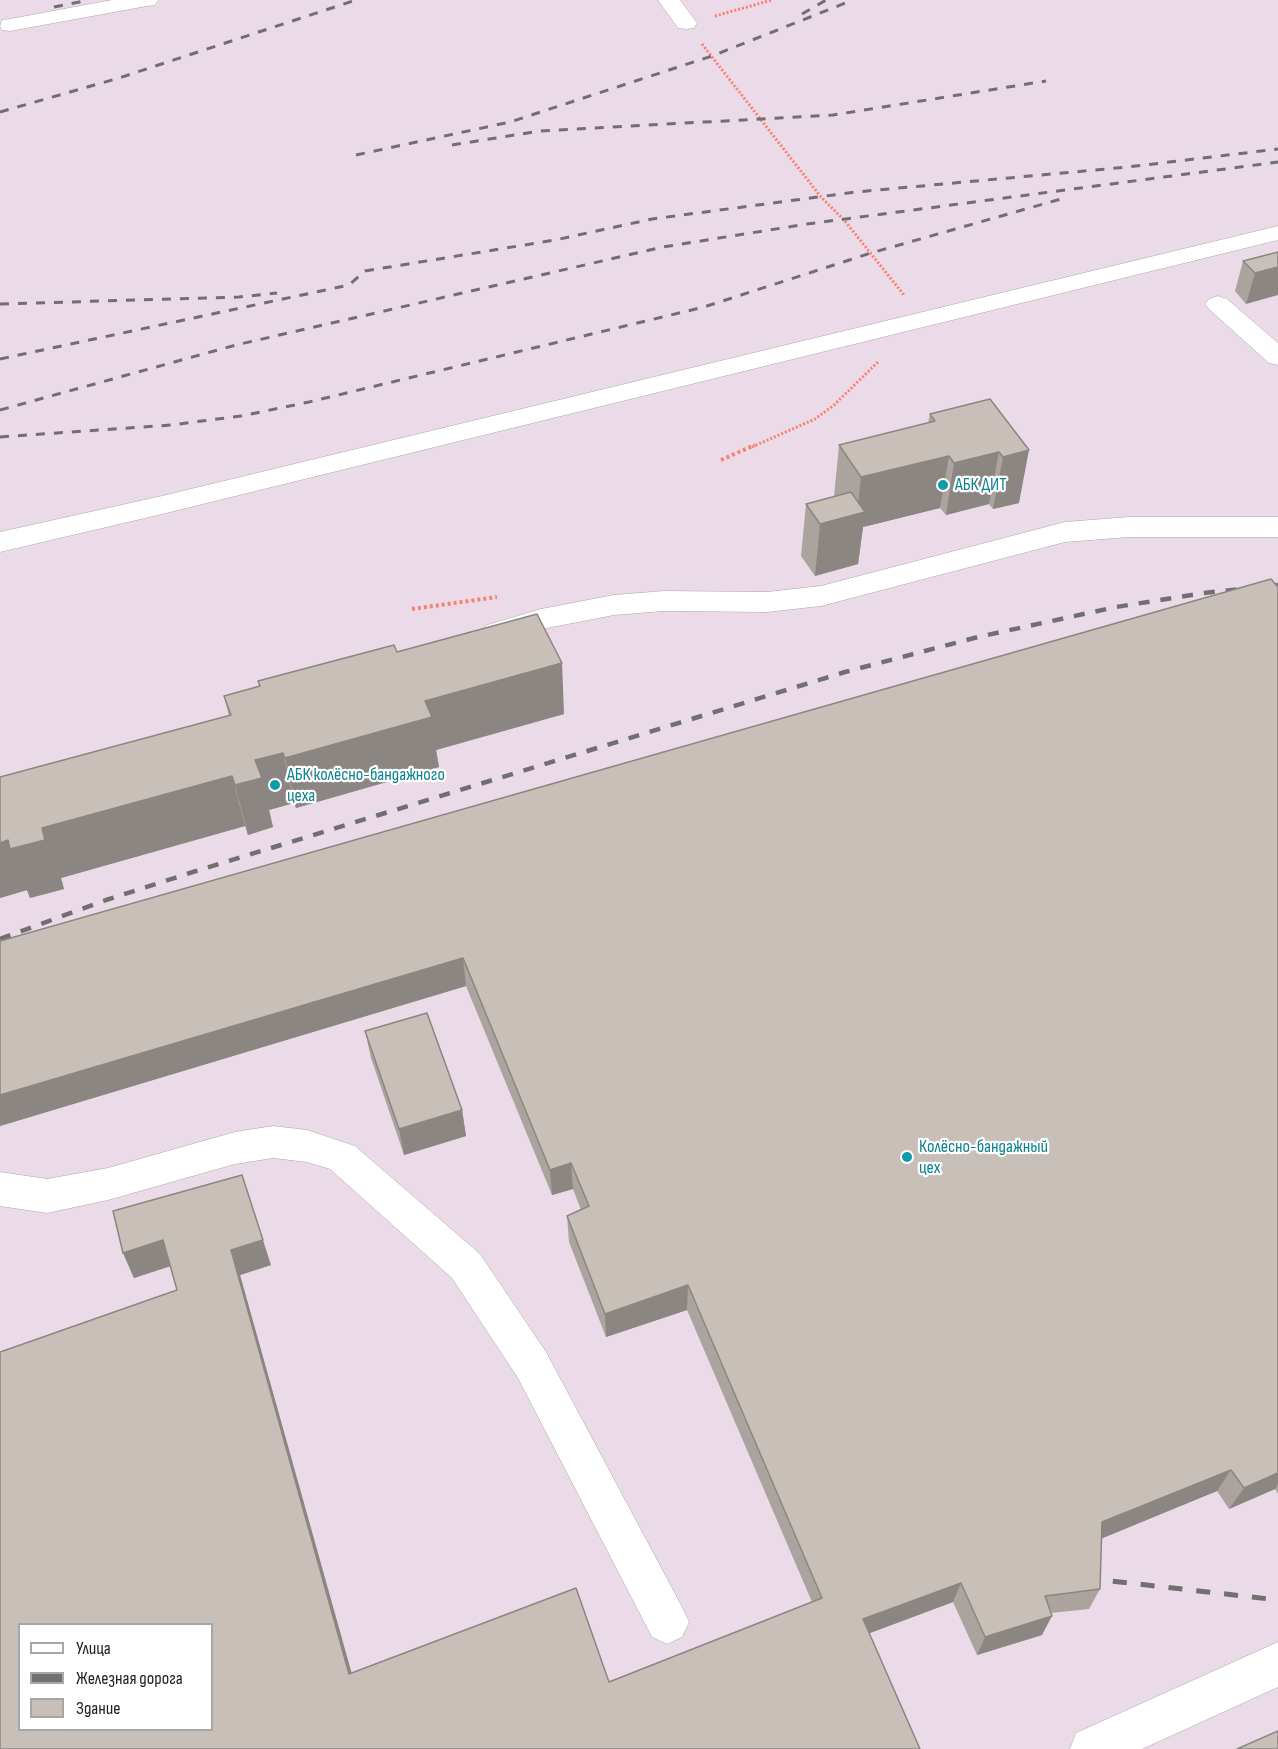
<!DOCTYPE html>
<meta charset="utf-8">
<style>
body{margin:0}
#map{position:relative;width:1278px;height:1749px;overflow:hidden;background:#f2efe9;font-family:"Sofia Sans Condensed",sans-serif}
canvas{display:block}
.legend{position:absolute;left:18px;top:1623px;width:195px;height:108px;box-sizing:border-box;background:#fff;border:2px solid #a7a7a7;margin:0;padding:8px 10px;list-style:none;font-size:18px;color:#222}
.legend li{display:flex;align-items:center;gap:12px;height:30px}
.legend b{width:30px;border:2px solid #a7a7a7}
</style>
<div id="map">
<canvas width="1278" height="1749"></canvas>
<ul class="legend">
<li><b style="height:8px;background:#fff"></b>Улица</li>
<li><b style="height:8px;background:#707070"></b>Железная дорога</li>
<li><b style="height:16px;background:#c7bfb8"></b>Здание</li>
</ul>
</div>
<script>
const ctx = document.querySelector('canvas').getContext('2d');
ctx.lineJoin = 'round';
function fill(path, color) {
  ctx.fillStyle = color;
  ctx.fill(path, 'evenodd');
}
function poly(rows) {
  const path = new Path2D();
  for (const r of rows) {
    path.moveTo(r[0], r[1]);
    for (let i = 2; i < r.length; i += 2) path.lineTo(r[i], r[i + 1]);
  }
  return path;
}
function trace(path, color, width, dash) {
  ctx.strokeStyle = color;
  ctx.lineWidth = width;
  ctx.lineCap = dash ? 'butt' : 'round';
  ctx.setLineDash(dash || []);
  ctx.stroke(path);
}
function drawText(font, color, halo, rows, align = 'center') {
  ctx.font = font + ' "Sofia Sans Condensed",sans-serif';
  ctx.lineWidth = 4.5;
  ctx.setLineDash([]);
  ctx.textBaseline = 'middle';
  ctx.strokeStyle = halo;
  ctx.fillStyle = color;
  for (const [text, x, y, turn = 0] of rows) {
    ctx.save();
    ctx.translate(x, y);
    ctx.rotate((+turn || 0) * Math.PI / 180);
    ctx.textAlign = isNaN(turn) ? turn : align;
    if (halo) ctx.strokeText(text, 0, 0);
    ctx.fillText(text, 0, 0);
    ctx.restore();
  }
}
const industrial = poly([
 [0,0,1278,0,1278,1749,0,1749],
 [20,1624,212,1624,212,1730,20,1730]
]);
const pathFar1 = poly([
 [715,16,772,0],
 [702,44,821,197,844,220,904,295],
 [752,447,815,419,834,405,879,361]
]);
const path = poly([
 [721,460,755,445],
 [412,609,497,597]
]);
const minor = poly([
 [112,0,158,0,155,5,147,6,10,31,2,30,0,26,2,20,10,19,112,0],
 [658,0,680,0,697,23,694,28,686,29,678,28,658,0],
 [1278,226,1278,240,162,514,0,552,0,532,162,496,1278,226],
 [1218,296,1227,299,1278,343,1278,365,1269,363,1209,309,1205,304,1209,299,1218,296],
 [1129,517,1278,517,1278,537,1129,537,1065,542,821,606,767,612,664,611,614,615,542,629,498,643,487,639,483,632,487,625,541,609,614,595,664,591,767,592,821,586,1065,522,1129,517],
 [273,1126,307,1130,355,1146,480,1254,546,1352,682,1607,689,1622,682,1637,667,1644,652,1637,518,1378,452,1278,330,1169,307,1162,273,1158,235,1164,108,1200,47,1213,0,1206,0,1172,47,1179,108,1168,235,1132,273,1126],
 [1278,1642,1278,1687,1142,1749,1070,1749,1076,1733,1278,1642]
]);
const railFar2 = poly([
 [54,7,89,0],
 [802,14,826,0],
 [0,112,119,78,356,0],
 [452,145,540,131,833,115,1046,81],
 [356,155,510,122,712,56,853,0],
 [0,304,239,297,277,293],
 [0,359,349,285,365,271,555,240,652,219,856,192,1128,167,1278,149],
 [0,410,236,345,663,247,807,224,1278,162],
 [0,437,171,425,241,416,309,402,704,307,871,253,1068,197]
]);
const railFar1 = poly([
 [0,939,106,900,196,871,845,672,978,637,1116,607,1204,593,1278,585]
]);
const rail = poly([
 [1085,1578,1278,1600]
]);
const wall = poly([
 [1278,252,1246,304,1235,291,1243,261],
 [990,399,1019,503,993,509,989,504,946,515,940,508,863,527,858,564,815,576,801,556,806,504,834,497,839,445,928,423,930,414],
 [1278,587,1278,1494,1275,1489,1229,1509,1217,1491,1101,1538,1100,1589,1089,1609,1051,1613,1042,1635,977,1655,953,1602,869,1633,920,1749,0,1749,177,1290,170,1266,134,1278,123,1253,271,1265,240,1275,351,1673,609,1682,812,1602,687,1310,606,1337,569,1242,567,1216,581,1210,573,1189,552,1195,466,986,0,1126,0,941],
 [397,652,564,714,436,750,439,767,296,808,294,803,269,810,273,827,248,835,245,826,61,878,64,889,30,898,27,890,0,898,0,777,229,716,224,696,260,687,258,681],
 [365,1031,462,1110,466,1136,404,1155,371,1058]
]);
const shadedWall = poly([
 [1278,267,1278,295,1246,304,1255,273],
 [1029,450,1019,503,993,509,1003,457],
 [999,452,989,504,946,515,954,463],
 [949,456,940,508,863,527,858,564,815,576,820,524,857,514,861,477],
 [562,663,564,714,436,750,439,767,296,808,285,758,425,701],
 [283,753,294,803,269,810,273,827,248,835,235,785,255,760],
 [232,776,245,826,61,878,64,889,30,898,27,890,0,898,0,843,42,828],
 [463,958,466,986,0,1126,0,1095],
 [462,1110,466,1136,404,1155,399,1129],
 [571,1163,573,1189,552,1195,550,1170],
 [242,1175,271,1265,240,1275,357,1692,349,1674,231,1250],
 [163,1240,174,1265,134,1278,123,1253],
 [688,1285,687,1310,606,1337,605,1314],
 [1231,1470,1217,1491,1091,1543,1102,1522],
 [1278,1473,1278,1484,1275,1489,1229,1509,1244,1488],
 [961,1583,953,1602,857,1638,863,1619],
 [1052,1616,1042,1635,977,1655,985,1637]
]);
const building = poly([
 [1278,252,1278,267,1255,273,1243,261,1278,252],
 [990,399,1029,450,1003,457,999,452,954,463,949,456,861,477,839,445,935,421,930,414,990,399],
 [851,492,865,512,820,524,806,504,851,492],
 [1271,579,1278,587,1278,1473,1244,1488,1231,1470,1102,1522,1100,1589,1045,1596,1052,1616,985,1637,961,1583,863,1619,920,1749,0,1749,0,1352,177,1290,163,1240,123,1253,113,1211,242,1175,263,1240,231,1250,349,1674,576,1588,609,1682,822,1598,688,1285,605,1314,567,1216,589,1206,571,1163,550,1170,463,958,0,1095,0,941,1271,579],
 [20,1624,212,1624,212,1730,20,1730,20,1624],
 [537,614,562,663,425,701,432,717,285,758,283,753,255,760,262,778,235,785,232,776,42,828,45,840,10,849,8,840,0,843,0,777,231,715,224,696,260,686,258,681,394,645,397,652,537,614],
 [427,1013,462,1110,399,1129,365,1031,427,1013],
 [1278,1731,1278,1749,1237,1749,1278,1731]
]);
const markers = [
 [943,485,6,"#0f9aa8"],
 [275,785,6,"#0f9aa8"],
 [907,1157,6,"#0f9aa8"]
];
const cultureNames = [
 ["АБК ДИТ",955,485],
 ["АБК колёсно-бандажного",287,775],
 ["цеха",287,796],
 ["Колёсно-бандажный",919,1147],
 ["цех",919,1168]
];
fill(industrial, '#ebdbe8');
trace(minor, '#a9a9a9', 1);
trace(pathFar1, '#fa8072', 3, [2, 2]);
trace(path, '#fa8072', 4, [3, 3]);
fill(minor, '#fff');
trace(railFar2, '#707070', 3, [9, 9]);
trace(railFar1, '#707070', 4.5, [11, 11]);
trace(rail, '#707070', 5, [14, 14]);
fill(wall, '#aba49e');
fill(shadedWall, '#8b8681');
fill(building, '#c7bfb8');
trace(building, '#8b8681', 1.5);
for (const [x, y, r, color] of markers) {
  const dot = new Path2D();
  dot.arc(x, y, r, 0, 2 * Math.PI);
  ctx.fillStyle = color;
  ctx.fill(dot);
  trace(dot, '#fff', 2);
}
drawText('18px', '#0d838f', '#fff', cultureNames, 'left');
</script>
